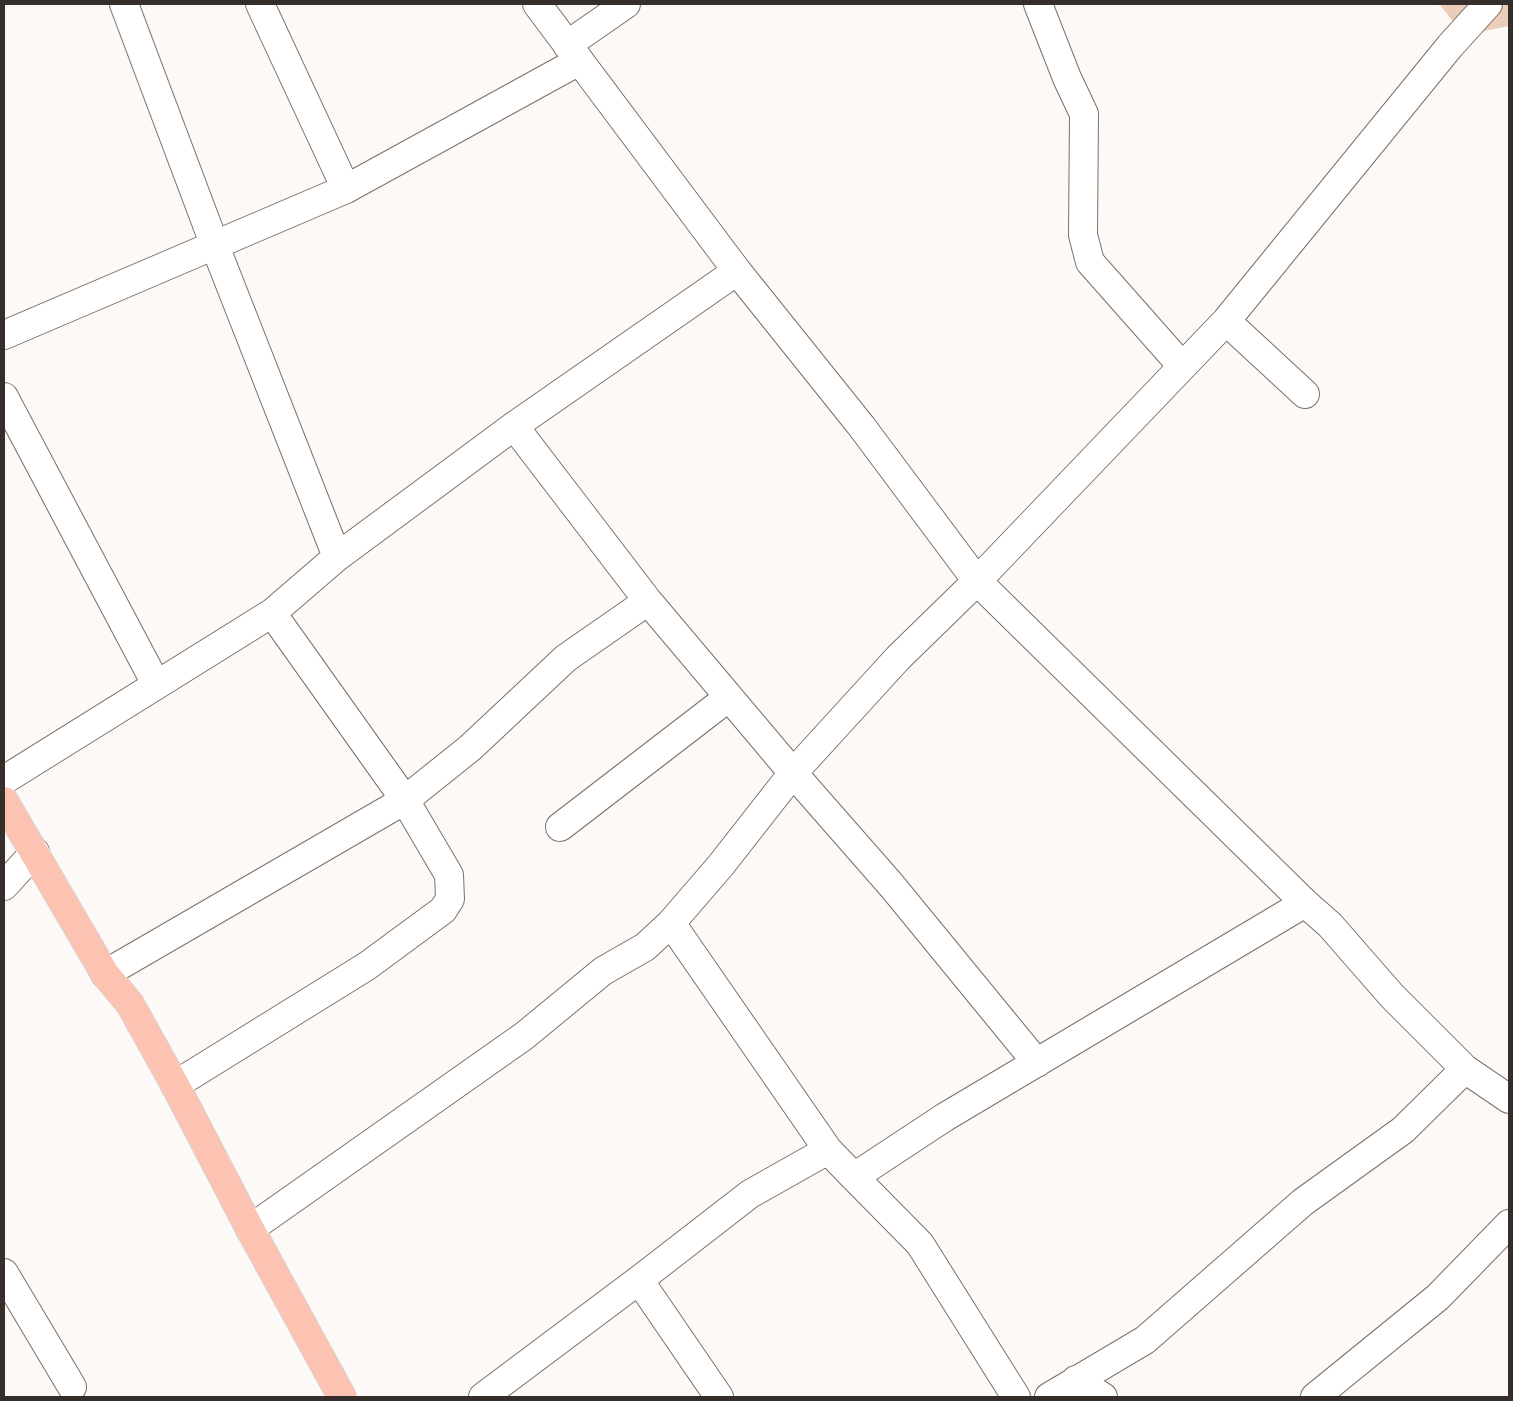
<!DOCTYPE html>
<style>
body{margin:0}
#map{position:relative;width:1513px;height:1401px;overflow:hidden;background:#fcf9f6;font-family:Inter,sans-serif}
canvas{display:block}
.frame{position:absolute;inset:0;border:5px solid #352e2a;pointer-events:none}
</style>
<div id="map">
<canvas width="1513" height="1401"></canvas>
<div class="frame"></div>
</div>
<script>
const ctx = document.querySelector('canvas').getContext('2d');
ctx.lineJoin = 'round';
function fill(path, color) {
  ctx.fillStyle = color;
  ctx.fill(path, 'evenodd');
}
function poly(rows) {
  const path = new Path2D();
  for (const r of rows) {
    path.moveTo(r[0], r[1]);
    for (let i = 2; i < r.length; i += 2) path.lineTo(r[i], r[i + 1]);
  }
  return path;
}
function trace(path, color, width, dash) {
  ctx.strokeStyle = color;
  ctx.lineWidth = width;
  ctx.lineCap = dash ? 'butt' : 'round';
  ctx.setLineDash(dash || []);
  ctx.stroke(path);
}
const green = poly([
 [1439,4,1509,4,1509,26,1464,35]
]);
const minor = poly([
 [124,4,215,246,337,557],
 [260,4,346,189],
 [537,4,737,271,862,427,977,581,1305,903,1330,925,1392,996,1465,1069,1509,1099],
 [1038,4,1067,78,1084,114,1083,235,1090,262,1182,366],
 [567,45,626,4],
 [1226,321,1305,394],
 [4,335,346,189,579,61],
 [4,397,156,684],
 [514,426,648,601],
 [4,780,272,613,337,557,514,426,737,271],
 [560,827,729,697],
 [4,886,35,852],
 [671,923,828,1150,854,1177,945,1117,1305,903],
 [105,974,405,800,470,748,566,658,648,601,793,773,892,886,1037,1063],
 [175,1085,367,966,443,910,450,899,449,875,405,800,272,613],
 [854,1177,920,1244,1016,1397],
 [250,1229,524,1036,603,971,645,947,671,923,721,865,793,773,898,658,977,581,1226,321,1450,46,1488,4],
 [4,1273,72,1387],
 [639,1280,719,1397],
 [1076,1380,1103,1397],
 [483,1397,639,1280,750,1194,828,1150],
 [1049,1397,1145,1340,1303,1202,1403,1130,1465,1069],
 [1315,1397,1438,1297,1509,1224]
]);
const major = poly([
 [4,801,105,974,130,1004,175,1085,250,1229,342,1397]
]);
fill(green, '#eccdb9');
trace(minor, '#7f6f66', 30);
trace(major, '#d7d5d4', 30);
trace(minor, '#fff', 28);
trace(major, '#fcc2b2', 28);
</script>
